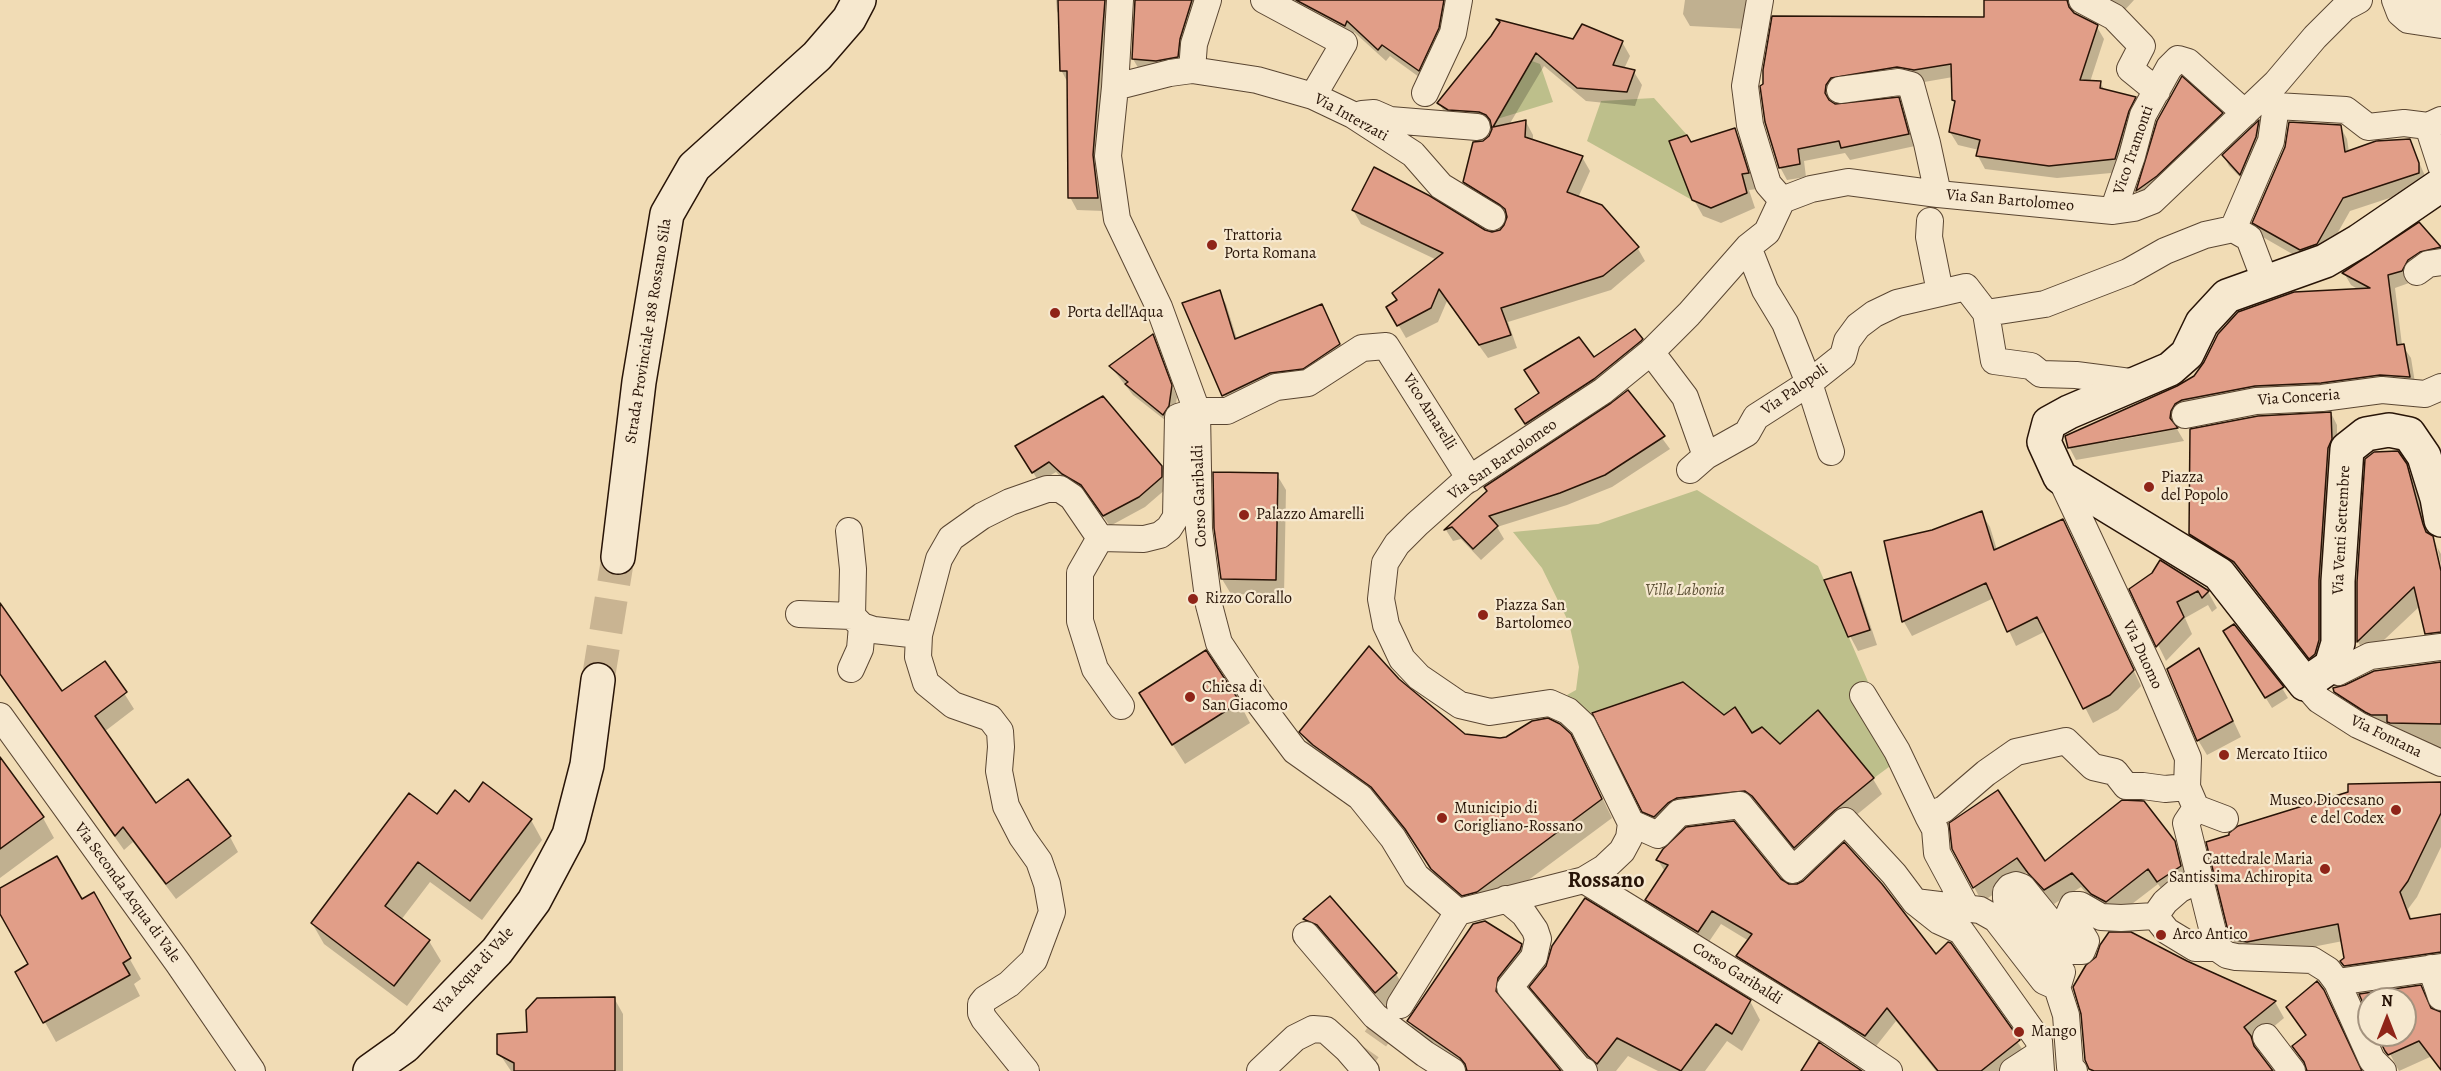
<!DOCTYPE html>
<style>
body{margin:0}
#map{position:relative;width:2441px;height:1071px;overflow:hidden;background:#f1dcb5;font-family:Alegreya,serif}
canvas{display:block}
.north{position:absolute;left:2357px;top:987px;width:60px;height:60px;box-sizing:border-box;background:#f6e8cf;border:2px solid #a4937f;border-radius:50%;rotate:0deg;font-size:16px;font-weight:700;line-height:24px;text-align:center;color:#281407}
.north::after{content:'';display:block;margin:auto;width:21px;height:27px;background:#8f2418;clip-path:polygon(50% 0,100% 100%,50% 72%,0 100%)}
</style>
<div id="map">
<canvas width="2441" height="1071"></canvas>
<div class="north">N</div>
</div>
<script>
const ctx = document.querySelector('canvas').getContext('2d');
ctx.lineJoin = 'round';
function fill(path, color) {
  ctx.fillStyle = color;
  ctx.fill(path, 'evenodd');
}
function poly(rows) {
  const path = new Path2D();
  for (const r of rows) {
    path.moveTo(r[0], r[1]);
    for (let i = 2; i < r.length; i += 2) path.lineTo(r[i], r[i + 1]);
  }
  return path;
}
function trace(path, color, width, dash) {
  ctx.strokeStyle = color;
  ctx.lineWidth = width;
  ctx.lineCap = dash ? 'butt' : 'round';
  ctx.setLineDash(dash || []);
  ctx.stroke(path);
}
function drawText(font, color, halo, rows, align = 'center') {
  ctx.font = font + ' Alegreya,serif';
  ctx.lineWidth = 4.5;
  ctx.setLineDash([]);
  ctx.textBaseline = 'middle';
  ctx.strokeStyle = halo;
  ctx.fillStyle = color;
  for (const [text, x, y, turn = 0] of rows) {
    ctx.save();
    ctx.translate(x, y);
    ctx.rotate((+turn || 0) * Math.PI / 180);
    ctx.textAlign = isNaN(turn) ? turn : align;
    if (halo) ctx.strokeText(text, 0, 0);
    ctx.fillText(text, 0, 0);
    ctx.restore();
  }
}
const green = poly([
 [1532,61,1540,64,1553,102,1497,119],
 [1654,98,1687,135,1669,141,1692,200,1587,141,1601,101],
 [1697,490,1818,566,1901,758,1874,778,1818,710,1780,744,1762,727,1752,733,1735,708,1724,715,1683,682,1586,714,1567,695,1576,690,1579,667,1569,623,1542,568,1513,532,1598,524]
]);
const shadow = poly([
 [1056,0,1119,0,1104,211,1077,210,1070,197,1068,83,1061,70,1060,17,1057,11],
 [1136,0,1208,0,1184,69,1140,71,1133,59],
 [1282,0,1457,0,1426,82,1390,56,1386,61,1354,32,1352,38],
 [1685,0,1753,0,1748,29,1690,26,1683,14],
 [1985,0,2081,0,2076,5,2074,13,2097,27,2104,39,2090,82,2100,82,2105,91,2135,98,2142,111,2122,172,2057,178,1985,169,1978,156,1979,150,1958,145,1950,132,1956,105,1953,100,1953,77,1832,98,1832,104,1834,106,1898,99,1905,112,1915,146,1850,160,1845,153,1804,161,1806,177,1787,180,1780,167,1762,87,1985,18],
 [2096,0,2134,0,2123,12],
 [1499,21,1573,41,1622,42,1630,56,1624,69,1634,72,1642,85,1635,106,1586,101,1544,66,1509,125,1526,122,1533,135,1533,141,1582,157,1590,171,1578,198,1637,247,1645,261,1611,290,1508,322,1517,348,1488,358,1447,301,1438,322,1406,338,1388,307,1399,301,1437,260,1361,224,1353,210,1492,233,1500,231,1508,219,1473,195,1464,182,1483,142,1490,137,1494,128,1447,117,1439,103,1500,24],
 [2221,114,2227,124,2143,199,2138,190,2158,121],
 [2259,122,2264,132,2246,183,2229,166,2224,156],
 [2340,126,2347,139,2349,152,2409,140,2426,178,2426,186,2350,211,2324,257,2308,263,2261,236,2254,222],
 [1735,130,1744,146,1757,189,1749,190,1755,208,1721,223,1703,216,1694,200,1690,144],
 [2419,224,2441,248,2441,261,2414,273,2409,283,2395,288,2402,345,2411,358,2416,389,2177,423,2177,427,2108,439,2108,442,2177,429,2184,441,2076,460,2067,443,2067,436,2178,388,2359,290,2351,285,2344,273],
 [1219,292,1226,304,1237,339,1329,319,1346,358,1231,408,1184,304],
 [1152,336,1177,397,1174,417,1170,424,1133,395,1111,367],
 [1642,340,1647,350,1532,434,1517,410,1593,359],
 [1628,392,1670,449,1612,487,1567,505,1497,527,1504,539,1481,560,1461,539,1453,541,1446,530,1488,492],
 [2331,413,2337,425,2337,451,2325,652,2316,669,2242,573,2198,545,2191,534],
 [1023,456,1161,467,1167,478,1167,488,1145,507,1110,526,1088,495,1069,485,1056,472,1039,482],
 [2406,465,2415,482,2430,536,2432,538,2441,554,2441,565,2437,546,2433,542,2441,578,2441,649,2436,649,2427,633,2420,606,2367,656,2358,642,2358,582],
 [1277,475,1286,490,1284,595,1231,594,1222,579],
 [1981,513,1990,527,1997,550,2062,520,2141,686,2118,710,2093,723,2046,631,2016,646,1994,598,1912,636,1904,622,1885,542,1932,531],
 [2160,562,2208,592,2217,608,2212,612,2208,605,2185,618,2192,634,2166,661,2131,589,2153,574],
 [1850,574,1858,588,1877,645,1858,651,1850,636],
 [0,606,61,693,105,663,134,709,104,732,156,805,230,837,238,852,176,899,133,842,124,850,0,675],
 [2231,642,2282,688,2288,698,2272,708],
 [2441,664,2441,754,2428,749,2422,739,2400,738,2345,708,2336,691],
 [2207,665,2241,737,2207,755,2198,740],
 [1398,680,1464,736,1581,754,1612,818,1488,910,1473,913,1443,888,1417,847,1384,806,1325,763,1312,750,1301,732],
 [1239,702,1250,723,1185,764,1153,714],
 [1724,717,1752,735,1873,779,1882,794,1843,826,1804,862,1762,811,1755,806,1653,827,1643,811],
 [0,760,43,818,54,838,0,878],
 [2441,783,2441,847,2417,897,2408,909,2412,920,2441,916,2441,970,2351,978,2342,962,2346,959,2343,941,2256,958,2241,955,2232,939],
 [469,804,531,820,542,840,482,920,430,882,401,920,429,941,441,961,407,1006,324,944,312,923,438,816],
 [1950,824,2044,863,2174,842,2183,858,2189,882,2167,897,2158,884,2115,917,2101,909,2081,887,2054,904,2038,889,2027,872,1982,902,1974,887],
 [1658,860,1780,881,1936,956,1950,944,2027,1056,2007,1071,1936,1071,1896,1021,1873,1050,1746,971,1738,956,1749,941,1721,924,1706,946,1655,914,1647,900,1665,872],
 [0,889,81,901,93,894,141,979,134,984,140,996,56,1042,17,972,30,965,0,911],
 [1330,898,1396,974,1405,989,1384,1007,1328,941,1314,934,1305,919],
 [1521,945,1528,958,1505,991,1503,1002,1559,1071,1469,1071,1416,1034,1409,1021],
 [2187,962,2275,1002,2284,1018,2254,1043,2271,1071,2091,1071,2086,1060],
 [1531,987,1750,1001,1760,1020,1742,1051,1727,1041,1705,1071,1658,1071,1628,1056,1616,1071,1597,1071,1542,1005],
 [2420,987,2433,1010,2441,1014,2441,1069,2430,1057,2399,1071,2380,1035,2405,1035,2405,999,2369,999,2369,1012,2361,995],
 [2323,990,2333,1008,2361,1071,2308,1071,2293,1046,2306,1036,2288,1008],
 [614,998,623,1014,623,1071,511,1071,499,1053,528,1033]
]);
const building = poly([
 [1058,0,1105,0,1093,155,1098,198,1068,198,1067,71,1060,71,1058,0],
 [1135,0,1192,0,1180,39,1178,57,1156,61,1132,59,1135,0],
 [1296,0,1444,0,1439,28,1419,71,1382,45,1378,50,1347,21,1345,26,1296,0],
 [1984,0,2067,0,2069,7,2074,13,2098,25,2080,80,2101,81,2100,88,2136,97,2129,111,2115,159,2049,166,1976,156,1980,140,1949,132,1955,101,1952,100,1951,64,1914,70,1897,67,1831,78,1826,85,1825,93,1829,100,1835,104,1899,97,1909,134,1841,148,1839,141,1798,149,1800,164,1779,168,1765,122,1760,86,1763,84,1763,70,1772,16,1984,17,1984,0],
 [1496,19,1573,39,1582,24,1623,41,1613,65,1635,70,1627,92,1577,88,1536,53,1493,127,1526,120,1525,137,1583,156,1567,192,1602,205,1639,247,1603,276,1501,308,1511,335,1479,345,1439,289,1431,308,1397,326,1386,307,1397,300,1392,293,1443,253,1352,210,1374,167,1430,196,1485,230,1492,232,1500,230,1504,225,1507,217,1505,209,1500,205,1463,182,1473,142,1483,141,1489,136,1492,129,1490,120,1486,115,1479,112,1448,110,1437,103,1491,36,1500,22,1496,19],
 [2182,76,2223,113,2157,176,2136,191,2157,121,2182,76],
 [2259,120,2256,137,2240,175,2222,155,2259,120],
 [2289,122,2341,125,2345,152,2376,141,2410,139,2419,163,2419,173,2343,198,2317,244,2300,250,2252,223,2285,147,2289,122],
 [1735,128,1749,173,1742,174,1747,193,1711,208,1692,200,1669,141,1687,135,1691,142,1735,128],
 [2419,222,2441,247,2420,252,2408,260,2402,271,2388,275,2397,345,2404,344,2410,377,2380,375,2321,383,2255,386,2182,400,2175,404,2171,411,2170,418,2178,428,2068,448,2065,436,2177,386,2194,376,2204,362,2218,334,2238,312,2294,292,2370,288,2342,273,2419,222],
 [1220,290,1235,339,1322,304,1340,344,1303,369,1270,373,1222,396,1182,303,1220,290],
 [1635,329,1643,339,1641,341,1594,379,1525,424,1515,409,1539,393,1524,370,1579,337,1594,357,1635,329],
 [1153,334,1172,385,1169,406,1163,415,1125,384,1128,382,1109,366,1153,334],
 [1628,390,1665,436,1605,475,1560,493,1489,516,1498,526,1473,549,1452,527,1444,530,1487,491,1484,487,1611,403,1628,390],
 [1103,396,1162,466,1162,477,1139,497,1103,516,1081,485,1062,474,1049,462,1032,473,1015,446,1103,396],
 [2331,412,2332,439,2328,448,2319,580,2319,640,2315,654,2309,659,2234,562,2189,534,2190,429,2258,416,2331,412],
 [2398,451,2407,464,2423,524,2426,532,2433,536,2441,571,2441,632,2425,634,2414,587,2357,642,2357,582,2365,459,2374,452,2398,451],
 [1213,472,1278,473,1276,580,1221,579,1214,528,1213,472],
 [1982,511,1994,550,2063,519,2134,670,2110,695,2083,709,2037,617,2007,632,1986,583,1902,622,1884,541,1932,530,1982,511],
 [2160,560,2209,591,2202,598,2198,591,2177,602,2184,617,2156,647,2129,589,2152,573,2160,560],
 [1851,572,1870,630,1848,637,1824,580,1851,572],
 [0,603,62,691,105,661,127,692,95,716,156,803,188,779,231,836,166,884,123,827,115,836,0,674,0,603],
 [2234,624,2284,687,2265,698,2223,631,2234,624],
 [1369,646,1399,679,1465,734,1500,738,1506,737,1532,721,1548,718,1560,724,1571,734,1602,799,1477,892,1462,896,1431,869,1405,829,1371,787,1313,745,1299,732,1369,646],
 [2199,648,2233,721,2197,741,2167,669,2199,648],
 [1206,650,1240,702,1172,745,1139,693,1206,650],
 [2441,662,2441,724,2390,723,2387,722,2387,715,2371,715,2365,712,2334,692,2333,688,2345,685,2374,671,2441,662],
 [1683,682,1724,715,1735,707,1752,733,1762,727,1780,744,1818,710,1874,778,1835,810,1794,848,1752,796,1745,791,1677,798,1668,803,1654,817,1642,812,1592,713,1683,682],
 [0,757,44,817,0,849,0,757],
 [483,782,532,819,470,901,418,862,385,906,430,940,394,986,311,923,409,793,437,814,455,790,469,802,483,782],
 [2441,782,2441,813,2408,881,2400,892,2410,919,2441,914,2441,952,2344,966,2340,961,2344,958,2338,924,2247,942,2230,939,2206,842,2229,835,2229,833,2238,826,2348,792,2348,784,2441,782],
 [1998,790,2045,861,2122,800,2144,801,2175,841,2181,866,2157,882,2148,869,2106,902,2091,894,2072,873,2044,890,2028,873,2017,858,1973,888,1952,849,1949,823,1998,790],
 [1734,821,1781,879,1789,884,1797,884,1803,881,1844,842,1882,884,1936,954,1948,942,1951,943,2020,1040,1981,1071,1938,1071,1887,1008,1865,1036,1736,956,1752,934,1712,911,1698,932,1645,900,1668,865,1656,860,1663,849,1686,827,1734,821],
 [57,856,82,899,94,892,131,958,123,963,130,975,43,1023,15,972,28,964,0,914,0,888,57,856],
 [1330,896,1397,973,1375,993,1317,925,1303,919,1330,896],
 [1585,898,1751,1000,1732,1034,1716,1024,1681,1071,1617,1038,1597,1064,1588,1056,1529,987,1546,966,1552,946,1585,898],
 [1485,921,1522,944,1520,950,1498,978,1496,991,1561,1071,1467,1071,1465,1064,1460,1058,1407,1021,1473,924,1485,921],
 [2109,932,2131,932,2187,961,2276,1001,2244,1027,2251,1036,2254,1046,2273,1071,2094,1071,2089,1069,2085,1060,2081,1014,2073,987,2086,965,2096,957,2100,945,2109,932],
 [2317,981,2324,990,2362,1071,2307,1071,2304,1062,2292,1046,2306,1035,2286,1007,2317,981],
 [2421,985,2431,1008,2441,1012,2441,1070,2419,1041,2388,1055,2385,1051,2377,1035,2405,1035,2405,999,2369,999,2369,1017,2359,994,2421,985],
 [615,997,615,1071,514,1071,514,1063,497,1054,497,1034,527,1032,526,1010,537,998,615,997],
 [1819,1042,1823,1045,1862,1071,1801,1071,1819,1042]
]);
const streetTunnel = poly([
 [1353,1071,1398,1007]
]);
const secondaryTunnel = poly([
 [598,680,618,557]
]);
const street = poly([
 [1120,0,1115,87,1108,156,1117,219,1159,307,1197,411,1199,529,1209,605,1219,643,1259,703,1295,751,1360,797,1393,838,1416,876,1458,912],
 [1264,0,1344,43,1313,96],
 [1760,0,1745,86,1750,125,1768,184,1782,200],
 [2082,0,2114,17,2142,46,2130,69,2157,91],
 [2395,0,2400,13,2408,20,2441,25],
 [2422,0,2441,1],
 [1192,70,1194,44,1208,0],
 [1115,87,1170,73,1192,70,1257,80,1313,96,1353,115,1413,154,1441,186,1492,217],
 [1840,90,1899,82,1911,85,1927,143,1938,194],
 [1425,93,1453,33,1459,0],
 [2264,95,2276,106,2346,110,2368,127,2404,123,2428,126],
 [1362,114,1374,113,1390,120,1477,127],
 [2441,120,2428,126,2441,166],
 [2113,211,2132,156,2143,115,2169,68,2178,59,2188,62,2245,113],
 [1930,221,1929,237,1940,292],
 [2233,229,2271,141,2276,106],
 [1748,247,1765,290,1785,323,1809,383,1831,452],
 [2417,272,2428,264,2441,262],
 [1986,313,1994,361,2031,366,2041,374,2076,375,2138,383],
 [1651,352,1685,397,1706,456],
 [2185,415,2256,401,2322,398,2382,390,2425,394,2441,387],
 [1690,470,1706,456,1747,433,1756,417,1809,383,1843,356,1847,341,1858,326,1874,314,1897,303,1966,287,1986,313,2045,304,2128,272,2165,251,2205,235,2233,229,2249,238,2266,283],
 [2060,477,2152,673,2188,758,2187,787,2196,808,2225,819],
 [849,531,853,569,852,616],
 [1100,538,1144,539,1160,535,1169,528,1176,517,1178,417,1197,411,1227,411,1276,387,1308,383,1362,348,1386,346,1470,479],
 [1100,538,1080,573,1080,621,1095,669,1121,706],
 [799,614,852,616,862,626,874,630,919,635],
 [2331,666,2338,672,2370,656,2441,647],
 [851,669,860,649,862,626],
 [2305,684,2319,700,2358,725,2441,763],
 [1863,695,1897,751,1928,816,1944,809,1986,773,2016,752,2066,741,2093,767,2115,772,2126,786,2143,786,2165,789,2187,787],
 [0,716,178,963,252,1071],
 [2196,808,2186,823,2217,948,2227,955,2236,957,2312,960,2328,970,2337,982,2372,1060,2383,1071],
 [1928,816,1935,829,1937,853,1966,907],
 [1631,823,1658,835,1679,813,1740,805,1793,870,1845,821,1894,874,1915,902,1939,921,1961,931,2039,1041,2041,1071],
 [1584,880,1831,1032,1889,1071],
 [1506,899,1524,914,1535,930,1538,939,1534,957,1510,987,1579,1069,1584,1071],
 [1915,902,1980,910,1996,919,2044,981,2053,985,2059,982,2062,972,2006,899,2006,892,2010,887,2016,885,2022,887,2074,951,2082,951,2086,941,2069,914,2073,905,2080,905,2101,917,2121,918,2155,916],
 [1458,912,1584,880,1604,868,1622,851,1629,838,1631,823,1583,725,1568,711,1550,703,1490,712,1460,705,1419,677,1402,659,1386,625,1381,599,1385,563,1397,544,1417,524,1463,483,1603,391,1651,352,1689,314,1748,247,1767,232,1782,200,1811,189,1848,182,1938,194,2113,211,2134,208,2152,201,2276,83,2315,37,2344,8,2359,0],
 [2155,916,2167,931,2195,948,2217,948],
 [2155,916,2165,902,2180,889,2201,879],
 [1306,935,1375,1016,1425,1054,1452,1071],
 [2431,968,2441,997],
 [2337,982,2441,967],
 [2056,984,2066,1015,2070,1067,2074,1071],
 [1400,1005,1458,912],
 [2266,1037,2292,1071],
 [1026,1071,984,1019,981,1013,981,1004,985,999,1009,984,1034,960,1052,912,1047,884,1039,861,1022,837,1006,806,999,771,1001,747,1000,731,990,718,953,705,926,683,918,657,919,635,939,559,951,538,982,516,1010,502,1047,489,1060,489,1072,497,1100,538],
 [1260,1071,1295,1038,1313,1029,1326,1030,1347,1049,1366,1071],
 [2013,1071,2039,1054]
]);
const secondary = poly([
 [2441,185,2359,241,2325,261,2227,296,2202,323,2187,354,2170,369,2069,412,2049,423,2044,442,2060,477,2219,574,2305,684,2331,666,2338,643,2338,581,2347,449,2366,434,2389,430,2409,434,2424,456,2437,498,2441,520],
 [618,557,639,382,667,214,694,167,817,56,849,19,859,0],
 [370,1071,405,1046,497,951,534,901,569,835,587,765,598,680]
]);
const markers = [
 [1212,245,6,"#8f2418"],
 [1055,313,6,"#8f2418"],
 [2149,487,6,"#8f2418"],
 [1244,515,6,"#8f2418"],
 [1193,599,6,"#8f2418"],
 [1483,615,6,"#8f2418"],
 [1190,697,6,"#8f2418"],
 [2224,755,6,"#8f2418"],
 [2396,810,6,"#8f2418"],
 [1442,818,6,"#8f2418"],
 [2325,869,6,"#8f2418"],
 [2161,935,6,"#8f2418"],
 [2019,1032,6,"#8f2418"]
];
const streetNames = [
 ["Via Interzati",1351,118,29],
 ["Vico Tramonti",2134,150,-71],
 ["Via San Bartolomeo",2010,201,5],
 ["Strada Provinciale 188 Rossano Sila",649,331,-81],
 ["Via Palopoli",1795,390,-35],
 ["Via Conceria",2299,398,-4],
 ["Vico Amarelli",1429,412,58],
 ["Via San Bartolomeo",1503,460,-35],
 ["Corso Garibaldi",1200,496,-92],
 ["Via Venti Settembre",2342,530,-87],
 ["Via Duomo",2142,655,65],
 ["Via Fontana",2386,737,26],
 ["Via Seconda Acqua di Vale",127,893,54],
 ["Via Acqua di Vale",474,971,-48],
 ["Corso Garibaldi",1737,974,32]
];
const poiNames = [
 ["Trattoria",1224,236],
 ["Porta Romana",1224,254],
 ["Porta dell'Aqua",1067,313],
 ["Piazza",2161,478],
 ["del Popolo",2161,496],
 ["Palazzo Amarelli",1256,515],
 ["Rizzo Corallo",1205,599],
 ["Piazza San",1495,606],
 ["Bartolomeo",1495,624],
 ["Chiesa di",1202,688],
 ["San Giacomo",1202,706],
 ["Mercato Itiico",2236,755],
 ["Museo Diocesano",2384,801,"right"],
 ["e del Codex",2384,819,"right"],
 ["Municipio di",1454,809],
 ["Corigliano-Rossano",1454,827],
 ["Cattedrale Maria",2313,860,"right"],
 ["Santissima Achiropita",2313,878,"right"],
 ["Arco Antico",2173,935],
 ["Mango",2031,1032]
];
const parkNames = [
 ["Villa Labonia",1685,591]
];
const districtNames = [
 ["Rossano",1606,882]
];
fill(green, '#bdbf8b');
fill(shadow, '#0003');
fill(building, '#e19e88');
trace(building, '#281407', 1.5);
trace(streetTunnel, '#c9b492', 26, [26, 13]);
trace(secondaryTunnel, '#c9b492', 33, [33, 16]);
trace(street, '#5a4632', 28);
trace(secondary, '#281407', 36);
trace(street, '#f6e8cf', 26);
trace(secondary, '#f6e8cf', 33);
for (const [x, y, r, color] of markers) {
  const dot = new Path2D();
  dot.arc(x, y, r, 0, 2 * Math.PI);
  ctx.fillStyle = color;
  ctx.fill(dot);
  trace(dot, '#f6e8cf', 2);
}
drawText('16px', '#281407', '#f6e8cf', streetNames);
drawText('16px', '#281407', '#f6e8cf', poiNames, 'left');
drawText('italic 16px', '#5c5035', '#f6e8cf', parkNames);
drawText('bold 22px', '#281407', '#f6e8cf', districtNames);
</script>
